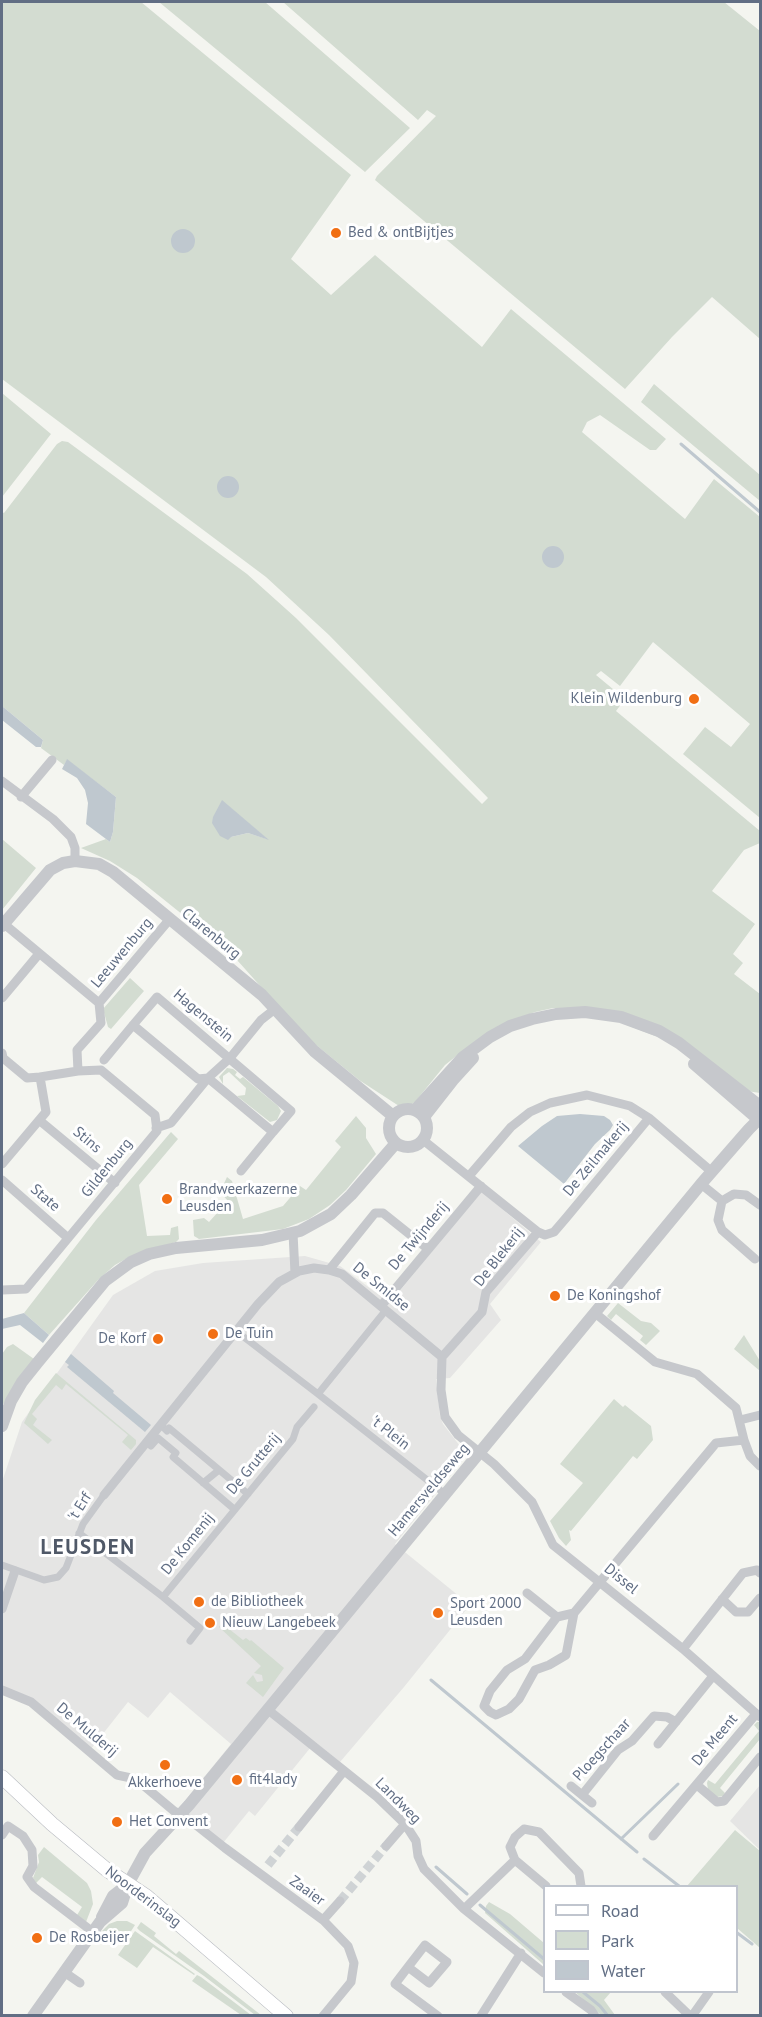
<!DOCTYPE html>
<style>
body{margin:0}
#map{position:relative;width:762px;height:2017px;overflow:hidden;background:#f4f5f0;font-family:"PT Sans",sans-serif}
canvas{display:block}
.frame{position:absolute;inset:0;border:3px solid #616e84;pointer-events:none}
.legend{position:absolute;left:543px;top:1885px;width:195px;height:108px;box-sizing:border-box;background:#fff;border:2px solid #c0c5ce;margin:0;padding:8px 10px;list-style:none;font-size:18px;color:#616e84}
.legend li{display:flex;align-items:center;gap:12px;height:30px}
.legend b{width:30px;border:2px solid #c0c5ce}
</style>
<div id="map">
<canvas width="762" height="2017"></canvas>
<div class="frame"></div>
<ul class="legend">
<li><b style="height:8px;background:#fff"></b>Road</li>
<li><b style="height:16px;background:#d3dcd1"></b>Park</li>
<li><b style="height:16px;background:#bfc8cf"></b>Water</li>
</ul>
</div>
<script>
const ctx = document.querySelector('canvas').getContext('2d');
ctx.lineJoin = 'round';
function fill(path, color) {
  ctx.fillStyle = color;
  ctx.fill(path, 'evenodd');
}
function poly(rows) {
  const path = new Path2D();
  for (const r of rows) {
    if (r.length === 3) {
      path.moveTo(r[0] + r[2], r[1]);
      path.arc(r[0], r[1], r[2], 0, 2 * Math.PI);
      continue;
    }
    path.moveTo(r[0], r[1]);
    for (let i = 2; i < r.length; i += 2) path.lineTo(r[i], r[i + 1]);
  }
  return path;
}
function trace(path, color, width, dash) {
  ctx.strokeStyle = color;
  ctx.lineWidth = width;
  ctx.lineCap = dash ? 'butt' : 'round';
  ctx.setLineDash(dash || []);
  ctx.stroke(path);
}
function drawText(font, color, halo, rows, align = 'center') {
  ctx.font = font + ' "PT Sans",sans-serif';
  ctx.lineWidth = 6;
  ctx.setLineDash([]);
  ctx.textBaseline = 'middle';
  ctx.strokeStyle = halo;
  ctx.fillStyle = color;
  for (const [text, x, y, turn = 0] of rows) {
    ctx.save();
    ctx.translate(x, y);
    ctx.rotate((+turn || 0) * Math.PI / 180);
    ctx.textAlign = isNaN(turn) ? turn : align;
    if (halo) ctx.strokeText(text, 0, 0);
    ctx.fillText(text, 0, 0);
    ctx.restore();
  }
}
const built = poly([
 [481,1191,541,1242,490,1304,501,1320,450,1378,436,1379,440,1416,443,1424,467,1455,395,1544,470,1605,404,1687,340,1762,315,1742,255,1816,249,1811,223,1843,179,1808,231,1744,170,1692,148,1718,128,1702,91,1749,2,1686,2,1482,22,1422,113,1295,155,1271,203,1263,305,1256,340,1266,390,1303],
 [760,1785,760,1850,730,1821]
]);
const green = poly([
 [2,2,141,2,351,175,291,259,331,295,375,255,482,347,511,309,666,439,656,450,650,450,600,415,587,422,582,432,685,519,714,479,760,517,760,818,683,754,705,727,731,747,750,724,653,642,620,686,601,671,596,675,625,699,616,711,760,831,760,843,744,850,712,891,755,924,733,954,743,963,734,974,760,994,760,1093,747,1091,699,1053,583,1008,553,1008,535,1012,513,1020,460,1053,445,1065,415,1102,407,1107,399,1106,359,1080,305,1036,237,960,188,919,137,878,110,861,81,848,106,839,110,842,113,832,116,797,67,760,64,765,41,748,43,740,2,706,2,512,4,513,57,444,62,441,68,442,247,574,296,618,482,804,488,798,329,635,266,577,2,379],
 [222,801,267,839,248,833,231,837],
 [159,2,265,2,410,128,365,172],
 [283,2,724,2,760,31,760,339,712,297,672,337,625,389,375,180,377,176,436,116,427,110,418,120],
 [654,384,760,475,760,501,641,402],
 [2,393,51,434,2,497],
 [2,839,36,868,2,910],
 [130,978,144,991,111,1029,108,1027,103,1009],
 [227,1068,233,1069,237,1072,235,1075,240,1079,243,1077,278,1106,281,1111,277,1120,270,1122,237,1096,245,1095,246,1088,229,1072,223,1076,223,1084,219,1077],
 [356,1116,366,1128,366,1138,376,1154,346,1190,330,1205,309,1219,283,1229,199,1239,194,1236,193,1220,204,1218,209,1222,228,1201,220,1192,227,1177,232,1181,243,1219,283,1206,300,1186,306,1190,341,1147,335,1141],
 [171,1132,178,1139,139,1185,147,1236,170,1235,171,1228,178,1226,179,1239,176,1242,131,1256,115,1265,98,1280,49,1335,24,1313,96,1220],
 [618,1303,641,1321,651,1323,660,1331,646,1345,640,1340,643,1336,616,1314,611,1320,607,1316],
 [744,1335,760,1361,760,1371,734,1349],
 [13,1344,34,1359,2,1406,2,1354,7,1347],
 [56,1373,136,1440,136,1444,131,1450,122,1442,128,1435,66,1384,62,1390,56,1385,32,1414,37,1419,33,1425,52,1440,48,1444,24,1423,35,1400],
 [614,1399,623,1407,625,1405,651,1426,653,1440,637,1459,633,1456,571,1531,569,1530,571,1540,566,1546,559,1538,550,1521,583,1483,560,1464],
 [224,1620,226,1622,224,1625,243,1640,246,1638,250,1641,251,1640,284,1668,263,1697,246,1683,253,1675,257,1682,263,1681,262,1675,254,1673,261,1666,219,1627],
 [757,1722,760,1722,760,1739,720,1788,725,1793,723,1796,717,1797,708,1790,707,1783,708,1780,715,1784,759,1731,754,1725],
 [735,1830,760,1851,760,1948,737,1928,736,1886,687,1886],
 [44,1847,87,1883,91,1891,93,1904,86,1922,77,1915,82,1907,42,1877,36,1883,33,1878,39,1862,38,1855],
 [489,1902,510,1914,544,1943,544,1965,485,1913,486,1906],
 [117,1921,127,1921,135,1925,124,1942,117,1938,119,1935,114,1932,110,1937,102,1931,109,1924],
 [141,1922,156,1933,154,1936,176,1954,179,1951,261,2015,255,2015,204,1976,140,1931,137,1928],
 [135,1931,195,1974,194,1975,153,1947,137,1968,118,1955],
 [197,1975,201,1977,251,2015,241,2015,192,1981],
 [575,1992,611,1992,604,2000,615,2015,601,2015]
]);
const water = poly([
 [183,241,12],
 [228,487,11],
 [553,557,11],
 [2,706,43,740,41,747,36,747,2,720],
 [67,759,116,797,113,832,110,842,86,824,88,803,85,790,77,778,62,769],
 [222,800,269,840,248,833,231,837,228,840,220,836,212,823,213,817],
 [580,1114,604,1116,610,1120,613,1125,610,1130,595,1144,564,1184,518,1146,542,1126,557,1116],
 [24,1313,49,1335,43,1343,20,1325,2,1329,2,1319],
 [71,1354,114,1391,113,1393,151,1425,145,1432,67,1367,69,1365,65,1362]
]);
const stream = poly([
 [681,444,760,512],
 [431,1680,637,1852],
 [621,1839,678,1784],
 [644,1859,679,1886],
 [436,1867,467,1894],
 [480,1905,544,1959],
 [736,1932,752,1944],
 [583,1992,600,2006,608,2016]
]);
const minorTunnel = poly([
 [268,1865,299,1827],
 [340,1901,386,1846]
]);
const pedestrian = poly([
 [386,1310,318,1394,445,1494],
 [236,1331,318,1394],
 [161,1425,167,1431,169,1428,248,1494],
 [146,1442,151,1446,158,1438,176,1453,173,1457,234,1509],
 [203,1483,219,1470],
 [79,1533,163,1597,200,1628,190,1641],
 [2,1565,44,1580,58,1577,66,1568,83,1524,104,1495],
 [163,1597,293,1439,297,1427,314,1407]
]);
const minor = poly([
 [2,781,53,819,71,837,75,848,75,861],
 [21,797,52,760],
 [3,923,99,1003],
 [2,998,38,955],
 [2,1053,3,1058,27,1078,40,1077],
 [104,1060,133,1025,157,997,291,1111,273,1132,208,1078,198,1079,133,1025],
 [39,1120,115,1183],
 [156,1128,171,1123,208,1078,230,1058,261,1020,275,1009],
 [423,1140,538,1232,545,1235,554,1232,566,1218,649,1118],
 [2,1164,46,1112,40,1077,78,1071,77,1050,101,1023,99,1003,169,920],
 [241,1171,273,1132],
 [469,1176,511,1127,530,1112,550,1103,587,1095,630,1106,649,1118,712,1172],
 [2,1180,68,1238],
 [701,1184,722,1201],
 [293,1233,295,1273],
 [755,1259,722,1230,718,1220,722,1201,734,1194,746,1195,760,1205],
 [329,1270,375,1213,383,1213,428,1249],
 [2,1290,26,1289,157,1131,155,1115,101,1070,78,1071],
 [381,1306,481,1186],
 [595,1313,655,1362,697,1374,736,1408,744,1440],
 [442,1357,482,1312,486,1292,538,1232],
 [740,1420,760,1415],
 [104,1495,258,1304,279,1282,299,1271,314,1268,329,1270,342,1274,442,1357,441,1390,445,1417,458,1435,494,1464,532,1502,553,1545,683,1649,760,1717],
 [527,1593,557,1617],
 [722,1599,736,1612,748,1612,760,1598],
 [2,1609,15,1571],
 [574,1613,557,1617,525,1659,507,1670,490,1691,484,1706,490,1712,496,1715,509,1709,519,1699,535,1670,549,1665,566,1655,574,1613,716,1443,744,1440,750,1456,760,1466],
 [683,1649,743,1573,757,1570,760,1573],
 [2,1690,31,1702,117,1775,131,1778,143,1785,174,1811,191,1821,225,1848,323,1920,348,1946,354,1963,351,1982,323,2016],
 [267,1709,377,1797,405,1824,416,1841,418,1856,424,1869,464,1909,544,1973],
 [658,1744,713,1676],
 [697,1785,717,1802,724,1801,760,1757],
 [571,1786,592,1803],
 [582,1795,618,1750,632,1741,654,1716,667,1717,676,1722],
 [299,1827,344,1771],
 [2,1835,8,1826,23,1836,32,1850,33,1866,27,1877,34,1887,93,1932],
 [653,1836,756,1714],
 [386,1846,405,1824],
 [546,1886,515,1860,510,1847,515,1837,524,1829,539,1832,579,1873,581,1886],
 [464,1909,515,1860],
 [323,1920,340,1901],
 [408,1967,429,1983,447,1962,425,1945,408,1967,395,1984,438,2016],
 [64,1972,80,1983],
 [566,1992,591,2010,595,2016],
 [665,1992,690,2016],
 [481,2016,521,1953],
 [692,2016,709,1992]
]);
const tertiary = poly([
 [2,926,50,870,63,863,75,861,99,864,113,872,262,995,314,1051,393,1116],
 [694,1064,760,1121],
 [408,1128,19],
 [415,1110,463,1057,490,1037,510,1026,532,1019,556,1014,585,1012,621,1017,659,1031,679,1043,760,1106],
 [424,1117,453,1080,473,1058],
 [2,1426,11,1401,22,1382,38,1362,105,1281,131,1262,149,1254,176,1248,262,1240,300,1231,331,1214,351,1195,396,1143],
 [102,1917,113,1896,127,1885],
 [33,2016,100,1922,122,1903,128,1884,145,1853,189,1805,701,1184,749,1129,760,1118]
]);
const secondary = poly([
 [2,1777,52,1824,107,1870,146,1896,286,2016]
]);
const markers = [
 [336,233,6,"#f16f14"],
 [694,699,6,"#f16f14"],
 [167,1199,6,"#f16f14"],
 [555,1296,6,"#f16f14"],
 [213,1334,6,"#f16f14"],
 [158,1339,6,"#f16f14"],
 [199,1602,6,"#f16f14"],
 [438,1613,6,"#f16f14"],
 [210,1623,6,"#f16f14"],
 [165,1765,6,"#f16f14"],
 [237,1780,6,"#f16f14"],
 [117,1822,6,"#f16f14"],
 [37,1938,6,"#f16f14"]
];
const poiNames = [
 ["Bed & ontBijtjes",348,233],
 ["Klein Wildenburg",682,699,"right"],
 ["Brandweerkazerne",179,1190],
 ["Leusden",179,1207],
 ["De Koningshof",567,1296],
 ["De Tuin",225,1334],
 ["De Korf",146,1339,"right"],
 ["de Bibliotheek",211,1602],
 ["Sport 2000",450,1604],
 ["Leusden",450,1621],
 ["Nieuw Langebeek",222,1623],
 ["fit4lady",249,1780],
 ["Akkerhoeve",165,1783,"center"],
 ["Het Convent",129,1822],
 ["De Rosbeijer",49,1938]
];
const streetNames = [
 ["Clarenburg",211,934,39],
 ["Leeuwenburg",122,953,-50],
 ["Hagenstein",203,1016,40],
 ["Stins",87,1140,40],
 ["De Zeilmakerij",596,1159,-50],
 ["Gildenburg",107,1168,-51],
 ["State",45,1198,41],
 ["De Twijnderij",419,1236,-50],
 ["De Blekerij",499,1257,-52],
 ["De Smidse",381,1287,39],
 ["'t Plein",390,1433,38],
 ["De Grutterij",254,1464,-50],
 ["Hamersveldseweg",429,1490,-50],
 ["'t Erf",80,1507,-58],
 ["De Komenij",188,1544,-51],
 ["Dissel",621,1579,39],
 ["De Mulderij",87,1730,40],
 ["De Meent",715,1740,-50],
 ["Ploegschaar",602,1750,-48],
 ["Landweg",398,1801,45],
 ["Zaaier",307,1891,36],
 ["Noorderinslag",143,1897,37]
];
const districtNames = [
 ["LEUSDEN",88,1548]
];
fill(built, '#e5e5e4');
fill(green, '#d3dcd1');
fill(water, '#bfc8cf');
trace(stream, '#bfc8cf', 3);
trace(minorTunnel, '#cfd3d5', 9, [9, 4.5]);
trace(secondary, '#b8bbc1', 15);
trace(pedestrian, '#c6c8cc', 7);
trace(minor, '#c6c8cc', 9);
trace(tertiary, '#c6c8cc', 12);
trace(secondary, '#fff', 14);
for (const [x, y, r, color] of markers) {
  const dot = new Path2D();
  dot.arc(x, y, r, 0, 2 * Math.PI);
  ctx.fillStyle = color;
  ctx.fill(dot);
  trace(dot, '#fff', 2);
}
drawText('15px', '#616e84', '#fff', poiNames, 'left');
drawText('15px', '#616e84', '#fff', streetNames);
ctx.letterSpacing = '1.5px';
drawText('bold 21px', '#505968', '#fff', districtNames);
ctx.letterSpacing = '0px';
</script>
